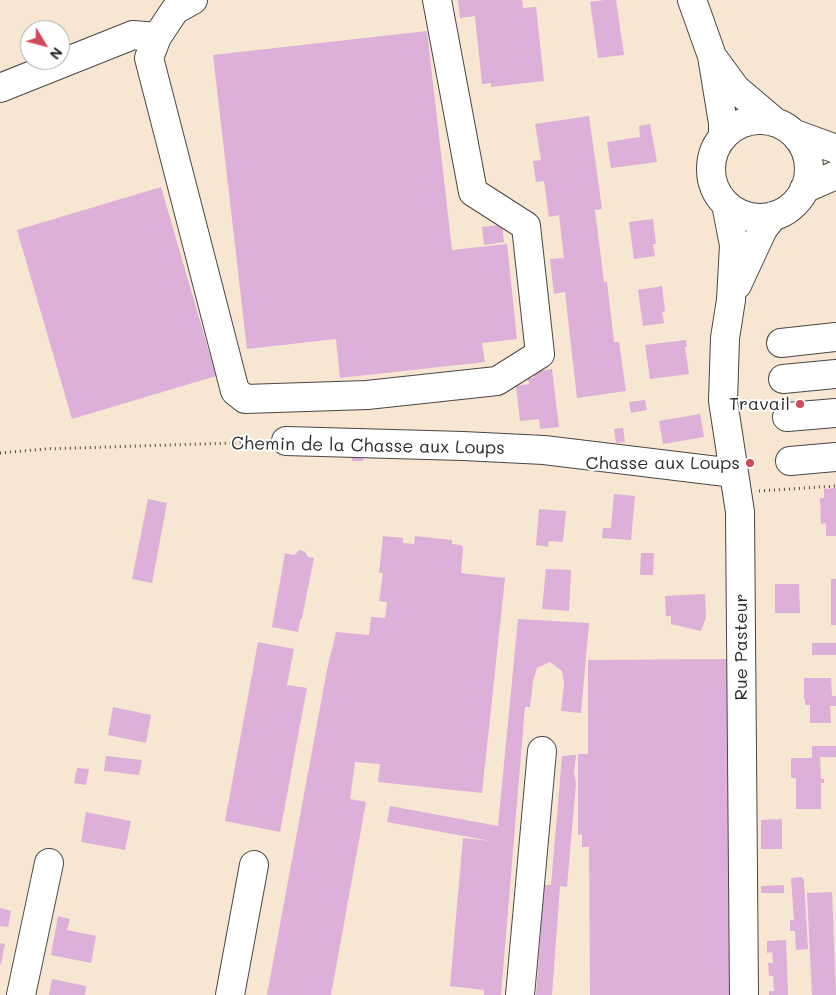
<!DOCTYPE html>
<style>
body{margin:0}
#map{position:relative;width:836px;height:995px;overflow:hidden;background:#f7e6d1;font-family:Mali,sans-serif}
canvas{display:block}
.north{position:absolute;left:20px;top:20px;width:50px;height:50px;box-sizing:border-box;background:#fff;border:1px solid #aaa;border-radius:50%;rotate:127deg;font-size:14px;font-weight:700;line-height:20px;text-align:center;color:#2b2b2b}
.north::after{content:'';display:block;margin:auto;width:18px;height:22px;background:#d1495b;clip-path:polygon(50% 0,100% 100%,50% 72%,0 100%)}
</style>
<div id="map">
<canvas width="836" height="995"></canvas>
<div class="north">N</div>
</div>
<script>
const ctx = document.querySelector('canvas').getContext('2d');
ctx.lineJoin = 'round';
function fill(path, color) {
  ctx.fillStyle = color;
  ctx.fill(path, 'evenodd');
}
function poly(rows) {
  const path = new Path2D();
  for (const r of rows) {
    if (r.length === 3) {
      path.moveTo(r[0] + r[2], r[1]);
      path.arc(r[0], r[1], r[2], 0, 2 * Math.PI);
      continue;
    }
    path.moveTo(r[0], r[1]);
    for (let i = 2; i < r.length; i += 2) path.lineTo(r[i], r[i + 1]);
  }
  return path;
}
function trace(path, color, width, dash) {
  ctx.strokeStyle = color;
  ctx.lineWidth = width;
  ctx.lineCap = dash ? 'butt' : 'round';
  ctx.setLineDash(dash || []);
  ctx.stroke(path);
}
function drawText(font, color, halo, rows, align = 'center') {
  ctx.font = font + ' Mali,sans-serif';
  ctx.lineWidth = 4;
  ctx.setLineDash([]);
  ctx.textBaseline = 'middle';
  ctx.strokeStyle = halo;
  ctx.fillStyle = color;
  for (const [text, x, y, turn = 0] of rows) {
    ctx.save();
    ctx.translate(x, y);
    ctx.rotate((+turn || 0) * Math.PI / 180);
    ctx.textAlign = isNaN(turn) ? turn : align;
    if (halo) ctx.strokeText(text, 0, 0);
    ctx.fillText(text, 0, 0);
    ctx.restore();
  }
}
const building = poly([
 [458,0,522,0,523,8,536,7,544,81,491,87,491,83,482,84,475,16,460,18],
 [604,0,616,0,624,55,598,58,590,2],
 [427,31,452,250,507,244,517,339,482,343,485,362,340,378,336,339,247,349,213,55],
 [589,116,602,209,595,210,604,282,607,282,614,342,619,342,626,391,577,398,565,292,554,294,550,259,564,258,559,215,549,217,544,181,536,182,533,161,541,160,535,124],
 [650,124,657,162,611,168,607,142,640,137,639,126],
 [161,187,216,376,72,419,17,230],
 [653,219,656,244,653,244,655,256,634,259,629,222],
 [502,225,504,242,484,245,482,227],
 [662,286,665,311,662,312,664,323,643,326,638,290],
 [686,340,687,347,685,347,689,374,650,379,645,345],
 [552,369,559,427,540,429,539,419,520,421,516,386,529,384,528,378,534,378,533,372],
 [645,400,647,410,631,413,629,402],
 [700,414,704,437,663,444,659,421],
 [623,428,625,442,616,443,614,429],
 [364,453,363,461,352,461,352,454],
 [836,488,836,536,826,536,826,523,821,524,820,498,824,498,824,489],
 [614,494,635,496,631,540,602,538,603,528,611,528],
 [148,499,167,503,152,583,132,579],
 [539,509,566,511,563,542,549,541,548,547,536,545],
 [383,536,403,538,403,543,414,544,415,536,452,540,452,544,461,545,463,547,461,573,505,578,482,793,378,782,380,764,355,762,350,799,366,802,331,995,267,995,327,670,336,632,369,635,371,617,385,618,387,602,379,601,383,573,379,573],
 [300,550,305,552,308,557,314,558,302,618,301,618,298,632,272,627,285,553,294,555],
 [641,553,654,553,653,575,640,575],
 [546,569,571,570,569,611,542,609],
 [831,579,836,579,836,625,831,625],
 [775,584,799,584,800,613,775,613],
 [705,594,706,618,701,631,671,624,671,616,666,616,665,596],
 [518,619,589,623,581,713,561,711,564,684,562,671,550,662,537,668,533,681,530,707,525,707,501,995,484,995,484,990,450,986,463,838,491,841,387,822,390,806,498,826],
 [258,642,294,649,287,685,307,688,280,832,225,821],
 [812,643,836,643,836,655,812,655],
 [728,659,730,995,590,995,589,847,582,847,582,834,578,835,578,754,588,754,588,660],
 [804,678,831,678,832,696,836,696,836,706,830,706,831,723,810,723,810,705,805,705,805,699,804,699],
 [113,707,151,715,146,743,108,735],
 [812,746,836,746,836,757,820,757,821,779,824,779,824,783,821,783,821,809,796,809,796,778,791,778,791,758,812,758],
 [576,755,574,772,576,783,567,887,560,886,552,995,536,995,544,885,551,885,562,756],
 [106,756,142,760,139,775,104,771],
 [77,768,89,769,86,785,74,783],
 [86,812,131,821,125,850,81,842],
 [782,819,782,849,761,849,761,820],
 [802,877,804,880,808,949,796,950,795,931,790,931,790,920,794,920,791,878],
 [784,885,784,893,761,893,761,886],
 [832,892,836,995,812,995,807,893],
 [0,908,11,911,8,927,0,926],
 [58,916,70,919,67,930,96,936,91,963,51,955],
 [786,940,788,995,769,995,769,991,774,991,773,976,769,976,768,963,773,963,772,952,767,953,767,941],
 [0,943,5,944,1,964,0,964],
 [52,979,86,986,85,995,49,995]
]);
const path = poly([
 [0,453,45,449,264,442],
 [759,491,836,486]
]);
const minor = poly([
 [193,0,175,10,157,37,149,58,235,391,245,399,367,395,497,381,540,354,526,226,473,192,437,0],
 [692,0,712,56,723,123,723,136],
 [714,59,736,89,775,122],
 [0,88,133,35,157,37],
 [760,169,49],
 [795,134,836,149],
 [804,189,836,175],
 [726,204,734,245,731,300,725,338,723,401,740,512,744,995],
 [737,285,763,229,773,216],
 [781,343,836,337],
 [783,379,836,374],
 [787,417,836,413],
 [286,441,463,446,544,450,734,473],
 [790,461,836,457],
 [21,995,49,863],
 [230,995,254,865],
 [520,995,542,751]
]);
const markers = [
 [800,404,5,"#d1495b"],
 [750,463,5,"#d1495b"]
];
const poiNames = [
 ["Travail",790,404],
 ["Chasse aux Loups",740,463]
];
const streetNames = [
 ["Chemin de la Chasse aux Loups",368,446,1],
 ["Rue Pasteur",741,647,-90]
];
fill(building, '#dcb0d8');
trace(minor, '#4a4744', 30);
trace(path, '#4a4744', 3, [1, 4]);
trace(minor, '#fff', 28);
for (const [x, y, r, color] of markers) {
  const dot = new Path2D();
  dot.arc(x, y, r, 0, 2 * Math.PI);
  ctx.fillStyle = color;
  ctx.fill(dot);
  trace(dot, '#fff', 2);
}
drawText('18px', '#2b2b2b', '#fff', poiNames, 'right');
drawText('18px', '#2b2b2b', '#fff', streetNames);
</script>
